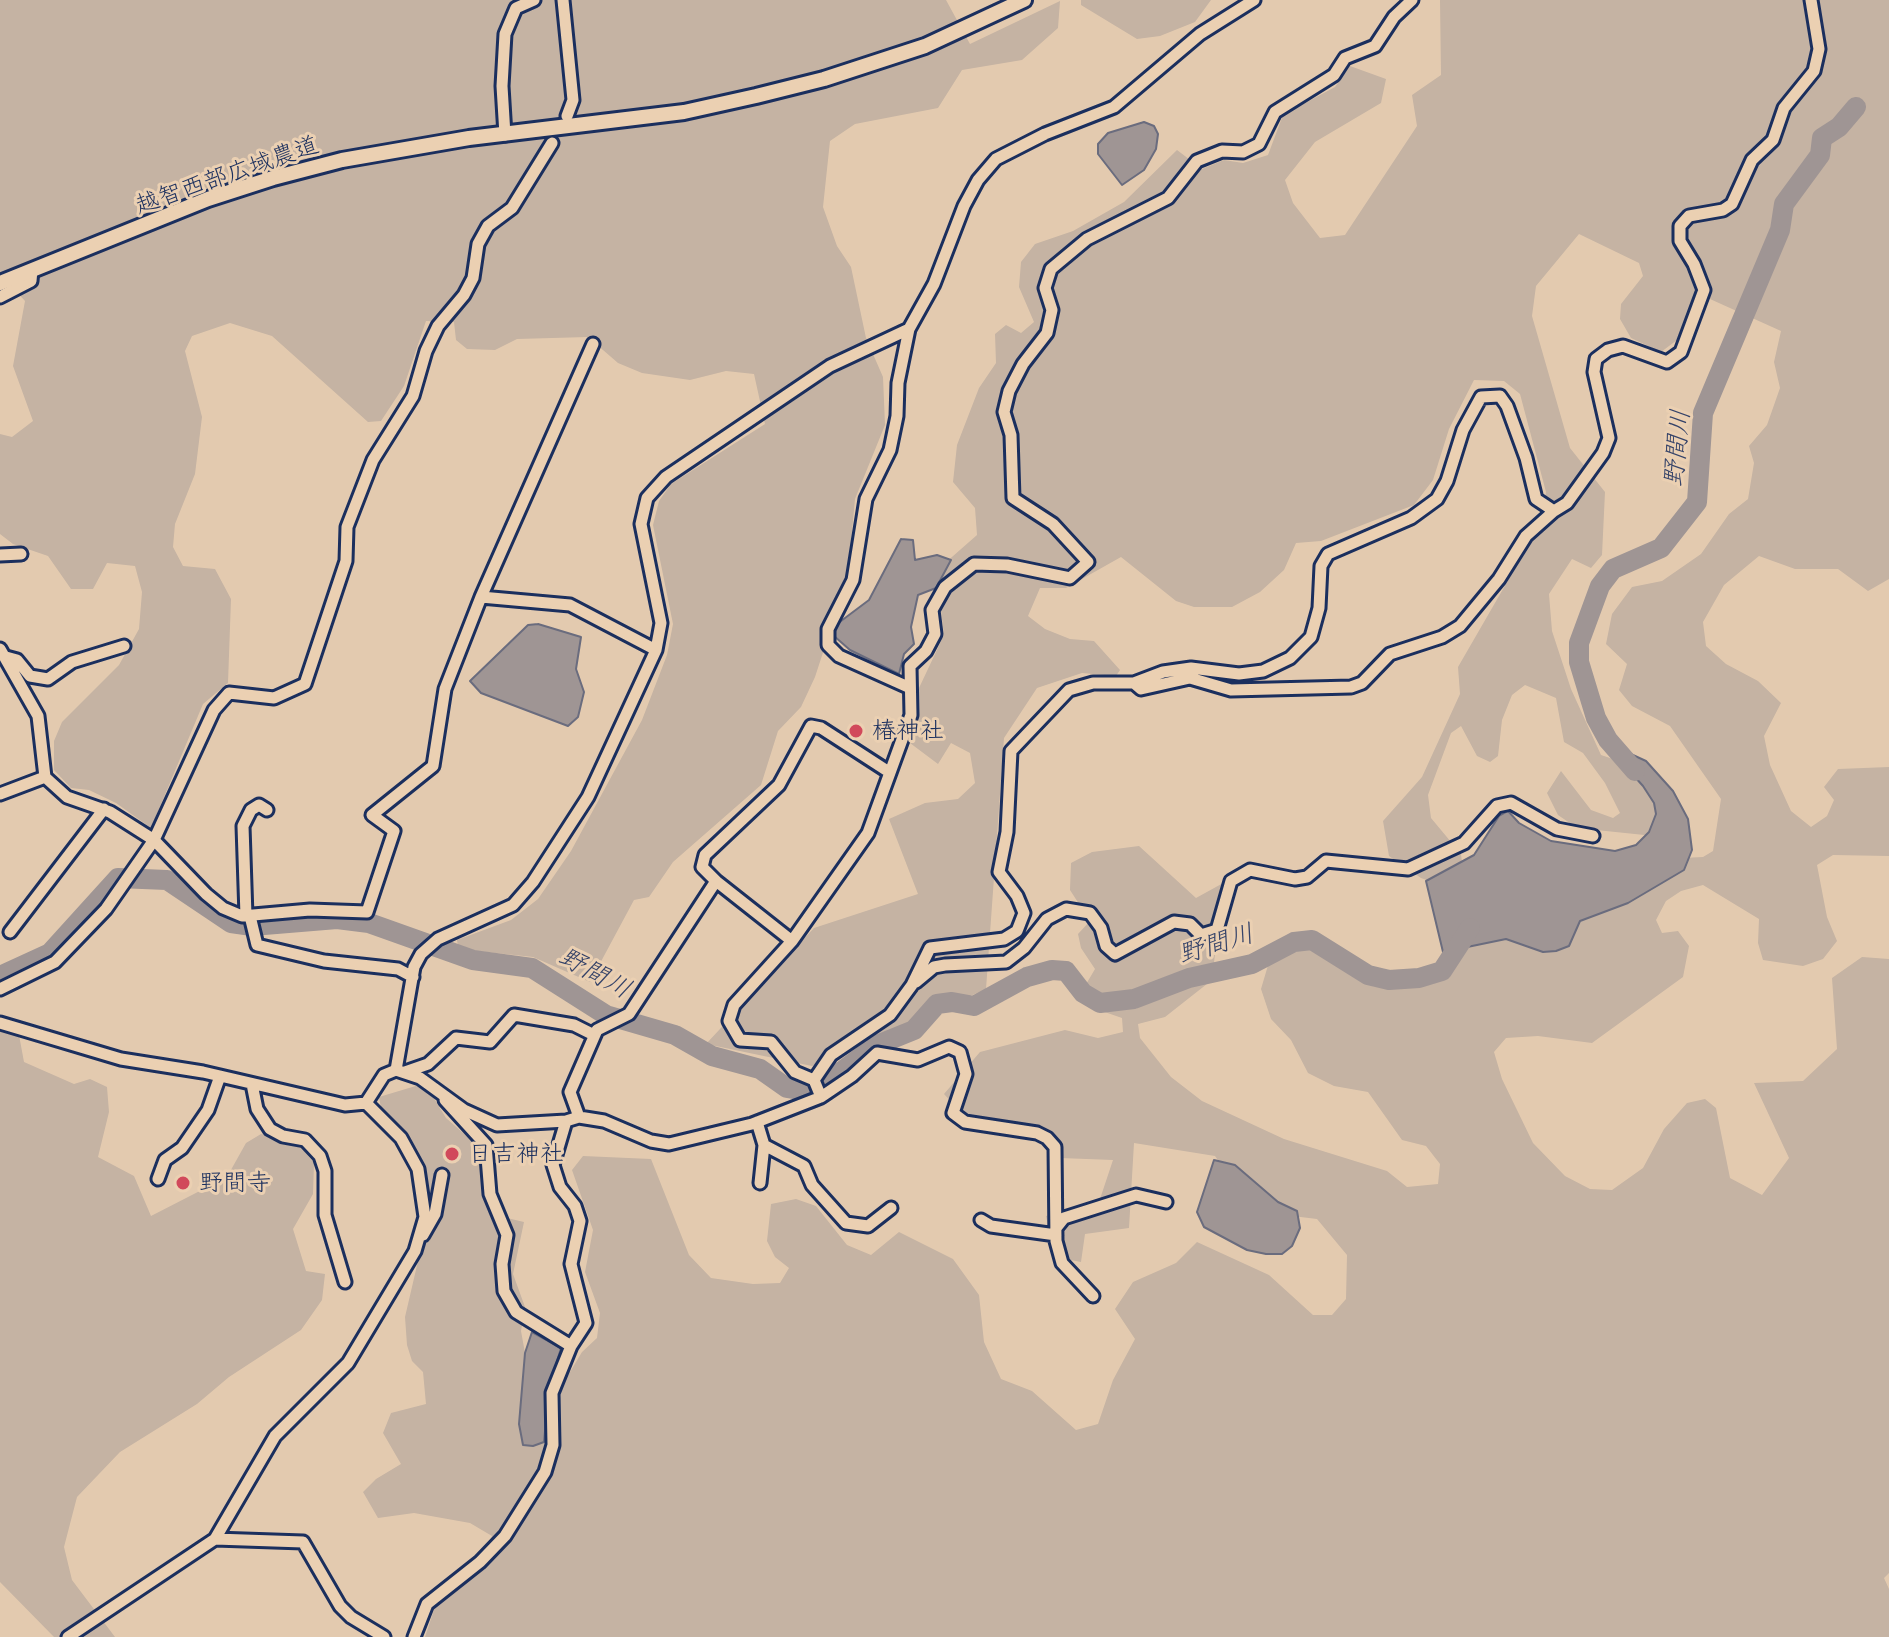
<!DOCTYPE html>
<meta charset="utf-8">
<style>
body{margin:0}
canvas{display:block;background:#e3caaf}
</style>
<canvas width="1889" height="1637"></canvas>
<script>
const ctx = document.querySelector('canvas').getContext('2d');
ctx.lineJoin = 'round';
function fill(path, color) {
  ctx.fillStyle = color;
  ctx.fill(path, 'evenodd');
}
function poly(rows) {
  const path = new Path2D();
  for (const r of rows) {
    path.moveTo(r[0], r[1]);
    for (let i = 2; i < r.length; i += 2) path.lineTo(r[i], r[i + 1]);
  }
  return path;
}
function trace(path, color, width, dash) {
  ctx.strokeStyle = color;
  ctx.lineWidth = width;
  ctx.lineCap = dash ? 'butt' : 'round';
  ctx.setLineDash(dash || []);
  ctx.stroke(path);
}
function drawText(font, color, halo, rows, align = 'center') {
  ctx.font = font + ' Mali,"Klee One",sans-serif';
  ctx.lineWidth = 6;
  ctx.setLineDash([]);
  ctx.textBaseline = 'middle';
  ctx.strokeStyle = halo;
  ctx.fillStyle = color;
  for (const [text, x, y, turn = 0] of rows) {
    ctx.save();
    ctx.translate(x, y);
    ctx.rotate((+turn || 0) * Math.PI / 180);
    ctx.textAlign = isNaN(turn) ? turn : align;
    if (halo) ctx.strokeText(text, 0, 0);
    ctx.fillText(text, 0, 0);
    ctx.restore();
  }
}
const green = poly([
 [0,0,946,0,970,44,1060,1,1058,28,1022,60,962,70,938,108,855,124,830,141,823,207,837,246,851,267,866,338,883,377,885,425,855,499,848,576,815,677,801,707,778,731,761,785,673,862,649,897,634,900,590,982,533,957,477,951,458,946,457,940,511,920,538,899,571,851,642,720,667,655,673,624,653,525,659,501,671,484,765,424,754,374,726,371,690,380,642,373,618,363,588,337,517,339,495,350,467,349,456,340,454,322,426,321,404,386,381,421,368,422,272,336,230,323,192,336,185,351,202,417,195,474,175,524,173,547,183,566,215,569,231,599,228,683,203,704,151,828,116,803,89,790,71,788,54,770,54,741,62,722,119,665,139,629,142,592,135,566,107,563,93,589,71,589,48,556,13,544,0,534,0,434,12,437,33,421,13,366,25,301,0,274],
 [1081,0,1211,0,1195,22,1160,36,1137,39,1081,5],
 [1440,0,1889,0,1889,579,1868,591,1838,569,1795,569,1759,556,1724,585,1703,622,1706,646,1726,664,1758,681,1781,703,1764,736,1770,765,1791,811,1811,827,1827,816,1834,800,1824,787,1838,769,1889,767,1889,856,1833,855,1817,865,1827,917,1837,941,1823,959,1803,966,1763,960,1758,943,1759,919,1703,885,1681,891,1666,901,1656,920,1662,933,1678,931,1689,946,1683,977,1592,1043,1538,1036,1506,1038,1494,1052,1502,1079,1533,1143,1565,1176,1590,1189,1612,1190,1643,1168,1664,1129,1687,1103,1705,1099,1716,1108,1730,1178,1762,1195,1789,1158,1754,1083,1803,1081,1837,1049,1832,978,1862,957,1889,959,1889,1573,1884,1578,1889,1589,1889,1637,425,1637,435,1607,484,1567,492,1536,470,1523,414,1513,378,1518,363,1492,376,1479,401,1464,383,1433,391,1413,426,1404,423,1372,412,1361,407,1345,405,1317,428,1218,429,1194,424,1168,400,1127,381,1108,379,1097,419,1085,432,1095,446,1118,478,1146,481,1181,490,1214,524,1222,513,1274,525,1307,521,1331,525,1353,547,1377,570,1372,582,1352,597,1338,600,1313,585,1272,593,1230,572,1170,583,1156,651,1159,689,1255,711,1278,753,1284,780,1283,789,1268,775,1257,767,1241,771,1204,796,1199,816,1206,847,1245,871,1255,899,1232,953,1259,979,1295,984,1342,1001,1379,1032,1391,1076,1430,1098,1424,1113,1380,1135,1339,1115,1309,1133,1282,1176,1263,1197,1242,1269,1275,1313,1315,1332,1315,1346,1299,1347,1255,1317,1219,1276,1214,1230,1177,1215,1156,1134,1143,1129,1228,1085,1234,1081,1262,1055,1257,1046,1216,1100,1199,1113,1160,1060,1158,1013,1122,967,1119,944,1094,980,1052,1065,1030,1098,1038,1123,1032,1122,1018,1093,1008,1085,986,1095,969,1081,948,1078,934,1090,921,1070,890,1071,863,1092,852,1139,846,1196,898,1225,882,1211,938,1215,954,1212,980,1165,1017,1138,1024,1140,1038,1171,1077,1202,1101,1284,1139,1387,1171,1407,1187,1438,1184,1440,1164,1426,1146,1402,1140,1368,1092,1334,1086,1308,1073,1291,1040,1271,1019,1261,989,1269,962,1288,952,1307,948,1331,956,1374,980,1437,965,1453,939,1682,858,1703,857,1713,851,1721,799,1670,726,1632,706,1619,690,1627,664,1606,644,1612,614,1632,587,1662,581,1701,554,1729,514,1748,499,1754,463,1749,446,1767,425,1780,388,1774,362,1781,331,1710,299,1691,303,1677,340,1661,352,1631,338,1620,319,1621,304,1643,276,1639,263,1579,234,1536,286,1532,316,1570,448,1605,492,1602,555,1591,568,1572,559,1549,594,1552,631,1571,689,1601,755,1637,767,1660,794,1654,836,1577,828,1558,815,1547,793,1561,771,1591,810,1613,818,1620,813,1605,783,1583,753,1564,742,1556,698,1525,685,1512,695,1502,720,1498,756,1490,762,1477,756,1461,726,1451,733,1428,795,1431,818,1461,854,1463,872,1438,884,1421,878,1389,856,1383,821,1422,777,1460,694,1458,667,1540,525,1546,492,1520,394,1504,381,1474,380,1449,429,1433,480,1414,505,1321,541,1296,543,1284,570,1260,592,1232,607,1194,607,1176,601,1121,557,1066,588,1040,588,1028,616,1045,629,1070,639,1094,641,1120,670,1116,676,1082,673,1037,688,1004,738,986,989,812,1066,706,1044,814,928,918,894,889,819,925,803,958,799,975,783,970,753,951,743,938,764,910,743,917,721,919,688,944,635,936,571,977,535,975,508,953,482,957,445,979,388,996,363,995,334,1006,325,1021,333,1034,322,1019,287,1021,262,1035,244,1073,231,1124,202,1177,150,1202,169,1224,160,1243,163,1268,155,1283,115,1335,87,1350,66,1386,79,1381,103,1315,142,1285,180,1293,203,1320,238,1345,235,1417,126,1412,95,1441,75],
 [0,1029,19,1035,24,1062,74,1084,90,1079,107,1087,109,1112,98,1157,134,1176,151,1216,227,1177,246,1143,261,1134,297,1143,314,1163,313,1194,293,1229,306,1271,325,1274,322,1300,301,1330,229,1377,197,1404,120,1452,77,1497,64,1547,72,1580,115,1637,54,1637,0,1582]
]);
const water = poly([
 [1144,122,1154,126,1158,134,1156,149,1144,170,1122,185,1098,154,1098,144,1108,133,1144,122],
 [901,539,913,540,915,560,937,555,951,560,936,588,918,595,911,627,914,644,904,654,899,674,850,650,834,636,837,624,869,600,901,539],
 [538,624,581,637,576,669,584,692,578,717,568,726,481,693,470,681,528,625,538,624],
 [1622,750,1646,761,1673,791,1688,819,1692,850,1684,870,1628,903,1580,921,1569,946,1556,951,1543,952,1506,939,1443,952,1426,881,1474,855,1499,816,1508,811,1519,823,1551,841,1615,851,1636,845,1649,832,1656,814,1654,803,1643,786,1616,756,1622,750],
 [1214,1160,1235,1165,1278,1202,1297,1211,1300,1228,1292,1246,1282,1254,1266,1254,1247,1250,1204,1227,1197,1212,1214,1160],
 [532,1332,561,1348,549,1388,544,1442,533,1446,523,1445,519,1424,525,1353,532,1332]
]);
const river = poly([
 [1635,771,1608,740,1596,718,1579,662,1579,643,1600,586,1613,569,1661,548,1697,502,1703,413,1780,230,1784,204,1820,155,1822,138,1839,127,1856,107],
 [0,976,50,953,118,878,167,880,231,923,252,926,337,919,369,923,473,960,532,968,606,1015,675,1035,712,1056,760,1069,787,1088,805,1091,827,1082,877,1045,914,1030,937,1004,952,1002,974,1006,1027,977,1052,970,1066,971,1083,993,1100,1003,1134,999,1189,978,1252,964,1294,942,1312,940,1368,975,1389,980,1419,978,1442,971,1470,928]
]);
const minor = poly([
 [563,0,573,100,567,116],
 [505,135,502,86,505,34,516,8,534,0],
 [0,297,31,281,32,270],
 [0,555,21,554],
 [481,597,570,605,656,650],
 [0,649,38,716,45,777,67,797,110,812,154,840,206,894,223,908,242,916,310,910,367,912,394,831,372,815,433,766,445,689,481,597,593,344],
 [6,657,17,660,30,676,48,679,72,662,124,646],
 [1134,683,1141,689,1190,678,1231,690,1351,687,1362,683,1390,654,1442,637,1460,626,1499,579,1526,536,1554,511],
 [908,687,839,656,828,645,828,629,853,580,866,499,890,450,897,416,898,383,909,329,934,284,964,206,978,180,996,159,1045,134,1114,107,1200,34,1254,0],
 [0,794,45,777],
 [716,881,702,867,705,855,779,785,811,726,821,728,889,772],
 [246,916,243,826,251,810,259,805,267,810],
 [250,916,257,945,324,961,398,969,413,977],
 [10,932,104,809],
 [916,982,934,967,945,965,1006,962,1024,948,1047,919,1066,909,1090,913,1101,928,1106,946,1115,954,1174,922,1190,924,1201,935,1217,930,1231,881,1250,870,1295,879,1307,877,1326,861,1408,869,1464,843,1497,806,1511,803,1557,829,1593,836],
 [0,989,55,962,106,909,154,840,214,710,229,693,274,698,305,684,346,561,347,527,373,460,413,396,426,351,438,326,464,295,473,278,478,244,488,226,512,208,552,143],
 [0,1023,121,1059,203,1072,345,1105,366,1103,384,1075,396,1070,420,1078,464,1110,497,1125,566,1121,579,1117,604,1121,651,1141,669,1144,752,1124,821,1097,814,1080,795,1072,771,1042,740,1040,729,1021,734,1005,792,941,868,833,911,715,910,666,926,651,935,634,932,610,945,587,974,564,1007,565,1070,578,1088,562,1053,524,1013,498,1011,435,1004,412,1009,391,1023,364,1047,333,1052,310,1045,288,1051,269,1087,239,1168,198,1197,161,1222,151,1243,152,1259,144,1275,112,1334,75,1345,58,1375,46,1394,17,1412,0],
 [396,1070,414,967,421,954,438,939,513,905,533,882,588,797,656,650,661,623,641,524,647,498,666,477,830,366,909,329],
 [405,1072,428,1064,456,1038,490,1042,514,1015,574,1025,594,1035],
 [814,1080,831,1055,890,1015,912,985,930,948,1004,939,1017,931,1024,913,1017,896,999,872,1007,832,1011,751,1069,690,1093,683,1134,683,1163,672,1191,668,1239,674,1263,671,1290,658,1311,637,1319,608,1321,566,1328,554,1411,518,1437,499,1447,481,1463,430,1481,397,1500,396,1507,406,1526,458,1536,499,1554,511,1567,503,1603,453,1609,438,1594,372,1596,359,1608,350,1623,346,1667,362,1681,352,1704,290,1694,264,1680,241,1680,226,1689,216,1723,210,1732,204,1752,160,1773,140,1784,108,1814,71,1819,49,1811,0],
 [252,1084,257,1109,270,1129,283,1136,305,1140,320,1156,325,1171,325,1215,345,1282],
 [821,1097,852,1076,877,1053,918,1060,949,1047,960,1052,966,1074,953,1113,965,1122,1037,1133,1047,1138,1055,1147,1056,1241,1062,1263,1093,1296],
 [579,1117,570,1092,597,1030,629,1014,716,881,792,941],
 [566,1121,553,1165,560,1187,575,1206,580,1221,571,1264,586,1323,571,1346],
 [757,1122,764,1145,804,1166,812,1185,846,1223,868,1226,891,1208],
 [158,1179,165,1160,182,1148,208,1110,220,1076],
 [760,1183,764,1145],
 [981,1220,991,1226,1056,1235],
 [1056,1228,1064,1218,1136,1195,1166,1202],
 [423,1235,435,1214,442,1175],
 [215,1539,303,1542,340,1606,351,1617,384,1637],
 [68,1637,215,1539,275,1436,348,1363,415,1251,425,1217,418,1169,401,1138,366,1103],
 [414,1637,427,1604,480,1562,505,1536,545,1472,553,1445,552,1393,571,1346,516,1312,504,1291,502,1264,507,1235,490,1194,486,1145,445,1100]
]);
const tertiary = poly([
 [0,283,208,199,273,178,342,160,469,138,684,112,756,96,824,79,925,46,1024,0]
]);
const markers = [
 [856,731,8,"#d1495b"],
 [452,1154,8,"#d1495b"],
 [183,1183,8,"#d1495b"]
];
const streetNames = [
 ["越智西部広域農道",227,175,-19]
];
const poiNames = [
 ["椿神社",872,731],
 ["日吉神社",468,1154],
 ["野間寺",199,1183]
];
const waterNames = [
 ["野間川",1677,448,-84],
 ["野間川",1216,944,-17],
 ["野間川",595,973,29]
];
fill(green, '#c5b3a3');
fill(water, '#9f9594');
trace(water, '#6a6c7e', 2);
trace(river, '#9f9594', 20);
trace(minor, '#1b2f5e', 17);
trace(tertiary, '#1b2f5e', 20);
trace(minor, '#ebd0b2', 11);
trace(tertiary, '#ebd0b2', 14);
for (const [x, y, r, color] of markers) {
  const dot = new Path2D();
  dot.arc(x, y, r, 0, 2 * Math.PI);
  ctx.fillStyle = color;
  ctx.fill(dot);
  trace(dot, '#ebd0b2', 3);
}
drawText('24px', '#1b2f5e', '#ebd0b2', streetNames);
drawText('24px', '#1b2f5e', '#ebd0b2', poiNames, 'left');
drawText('italic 26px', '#354369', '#ebd0b2', waterNames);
</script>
